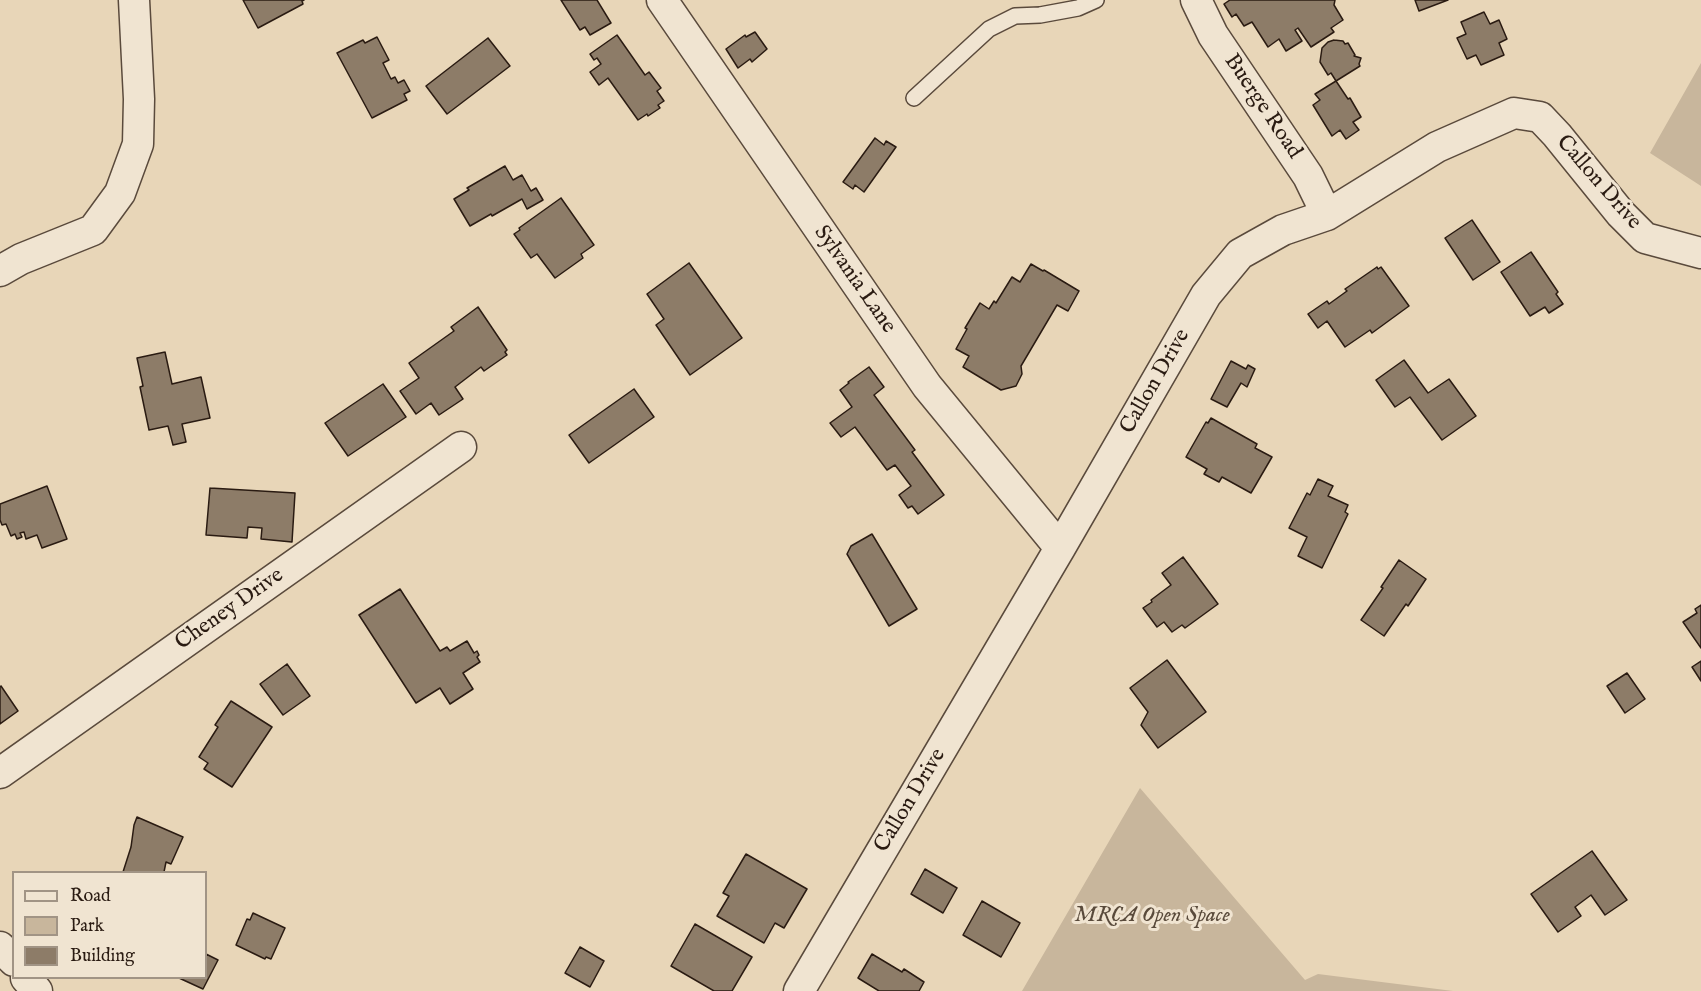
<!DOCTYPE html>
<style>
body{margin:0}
#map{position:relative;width:1701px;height:991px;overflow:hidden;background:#e8d6b8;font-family:"IM FELL English",serif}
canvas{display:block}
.legend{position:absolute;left:12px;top:871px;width:195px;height:108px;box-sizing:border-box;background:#f0e4d1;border:2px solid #a19485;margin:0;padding:8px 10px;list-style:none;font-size:18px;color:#2a1b12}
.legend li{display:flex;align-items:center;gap:12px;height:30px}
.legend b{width:30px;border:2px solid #a19485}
</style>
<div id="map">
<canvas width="1701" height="991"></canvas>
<ul class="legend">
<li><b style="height:8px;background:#f0e4d1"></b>Road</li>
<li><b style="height:16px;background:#c8b69c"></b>Park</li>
<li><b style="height:16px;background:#8d7c68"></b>Building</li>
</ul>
</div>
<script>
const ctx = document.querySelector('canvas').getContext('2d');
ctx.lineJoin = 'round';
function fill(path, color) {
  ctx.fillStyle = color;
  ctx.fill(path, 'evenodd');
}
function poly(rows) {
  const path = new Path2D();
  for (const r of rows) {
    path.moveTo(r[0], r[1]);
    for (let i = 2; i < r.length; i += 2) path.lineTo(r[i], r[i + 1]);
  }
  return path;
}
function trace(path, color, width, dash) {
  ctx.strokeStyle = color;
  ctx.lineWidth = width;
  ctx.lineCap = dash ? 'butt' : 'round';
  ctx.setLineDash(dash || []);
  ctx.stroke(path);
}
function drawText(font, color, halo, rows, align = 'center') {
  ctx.font = font + ' "IM FELL English",serif';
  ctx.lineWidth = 6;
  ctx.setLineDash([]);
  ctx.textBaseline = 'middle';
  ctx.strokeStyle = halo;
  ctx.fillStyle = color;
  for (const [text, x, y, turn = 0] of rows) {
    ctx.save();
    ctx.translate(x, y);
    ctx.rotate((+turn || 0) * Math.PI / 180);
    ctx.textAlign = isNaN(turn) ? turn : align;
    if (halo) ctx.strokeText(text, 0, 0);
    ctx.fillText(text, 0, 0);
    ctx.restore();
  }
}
const green = poly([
 [1701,63,1701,186,1650,153],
 [1140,788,1305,980,1318,974,1453,991,1022,991]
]);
const building = poly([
 [243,0,304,0,302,1,303,4,258,28,243,0],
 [561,0,597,0,611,23,590,35,585,27,580,30,561,0],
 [1230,0,1335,0,1334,5,1343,20,1331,28,1334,32,1311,47,1298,28,1295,30,1302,41,1286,51,1279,39,1268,47,1252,22,1244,26,1236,14,1232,17,1224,4,1230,0],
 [1415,0,1448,0,1419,11,1415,0],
 [1484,12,1490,24,1499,20,1507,39,1499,43,1504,55,1481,65,1476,55,1467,59,1457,38,1466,34,1461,22,1484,12],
 [755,32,767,49,752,62,750,59,738,68,726,49,745,35,746,37,755,32],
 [617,35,645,75,649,72,661,88,657,91,664,101,658,105,660,108,648,116,647,114,638,120,608,78,599,85,590,72,601,64,597,58,594,60,590,54,617,35],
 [377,37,389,60,383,63,391,79,395,77,398,83,404,80,410,91,404,94,407,100,372,118,337,53,363,40,365,43,377,37],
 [488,38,510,66,447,114,426,86,488,38],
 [1334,40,1343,41,1345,44,1348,43,1355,55,1354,56,1361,58,1359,64,1360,66,1336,81,1331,73,1328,75,1320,62,1322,48,1328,42,1334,40],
 [1336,81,1348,99,1350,98,1361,117,1353,122,1359,130,1346,139,1340,130,1332,136,1313,105,1320,100,1315,94,1336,81],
 [875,138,884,145,886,141,896,147,864,192,855,185,853,189,843,182,875,138],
 [505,166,513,180,522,175,531,191,536,188,543,200,527,209,522,199,492,216,491,214,470,226,454,199,469,190,467,188,505,166],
 [561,198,594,245,581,254,583,258,555,278,537,254,531,258,514,234,520,230,519,228,561,198],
 [1472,220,1500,262,1473,280,1445,238,1472,220],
 [1531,252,1558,292,1556,294,1563,304,1549,313,1545,307,1530,316,1501,272,1531,252],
 [689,263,742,338,690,375,656,325,664,319,647,294,689,263],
 [1031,264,1043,271,1044,270,1079,291,1068,311,1057,305,1021,366,1022,374,1016,386,1001,390,963,367,969,356,956,349,967,329,965,328,980,303,989,309,994,301,996,303,1012,277,1020,282,1031,264],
 [1377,267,1378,269,1381,267,1409,306,1372,333,1370,330,1345,347,1327,321,1318,328,1308,314,1327,301,1329,304,1347,291,1345,289,1377,267],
 [478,307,507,350,505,352,507,355,484,371,481,367,455,387,463,399,439,415,431,403,416,414,400,391,419,378,409,363,454,331,451,327,478,307],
 [165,352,172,384,201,377,210,418,182,424,186,442,173,445,168,426,149,430,140,387,143,386,137,358,165,352],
 [1404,360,1428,393,1449,379,1476,416,1442,440,1410,397,1395,407,1376,380,1404,360],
 [1231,361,1246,369,1248,365,1255,369,1247,387,1241,383,1227,407,1211,399,1231,361],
 [869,367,884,387,874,395,915,450,912,452,944,495,918,514,912,506,908,508,899,495,911,486,895,465,887,470,855,427,841,437,830,423,852,407,840,390,849,383,848,382,869,367],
 [383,384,406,417,348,456,325,423,383,384],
 [634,389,654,417,589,463,569,435,634,389],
 [1211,418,1257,444,1255,448,1272,457,1251,493,1222,477,1219,482,1204,474,1207,469,1186,457,1206,422,1208,423,1211,418],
 [1318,479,1333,486,1328,496,1348,505,1345,512,1348,514,1322,568,1298,556,1307,537,1289,528,1307,493,1310,495,1318,479],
 [47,486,67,539,42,548,37,535,26,539,24,532,20,533,22,537,17,539,15,534,11,536,6,524,2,525,0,520,0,504,47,486],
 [210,488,295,493,292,542,261,539,262,528,248,527,247,538,206,535,210,488],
 [872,534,917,609,889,626,847,554,851,546,872,534],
 [1183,557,1218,604,1185,628,1182,625,1172,632,1164,622,1157,627,1143,608,1152,602,1151,600,1171,585,1162,573,1183,557],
 [1399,560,1426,579,1408,606,1406,604,1384,636,1361,620,1383,588,1381,587,1399,560],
 [400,589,440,651,447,647,450,651,467,641,474,653,477,651,479,655,477,657,480,662,463,673,473,689,450,704,440,688,416,703,359,615,400,589],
 [1701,605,1701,648,1683,622,1697,613,1695,609,1701,605],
 [1167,660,1206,712,1158,748,1141,725,1148,712,1130,688,1167,660],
 [1701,661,1701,681,1692,667,1701,661],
 [287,664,310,696,283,715,260,684,287,664],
 [1627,673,1645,699,1625,713,1607,686,1627,673],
 [1,686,18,711,0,724,0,687,1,686],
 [231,701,272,727,232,787,204,769,208,763,199,757,218,727,215,725,231,701],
 [137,817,183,837,171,864,166,862,164,872,123,872,131,847,134,825,137,817],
 [1592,851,1627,900,1605,915,1591,895,1575,907,1581,916,1558,932,1531,894,1592,851],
 [746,854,807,889,784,928,775,923,764,943,717,916,729,896,723,893,746,854],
 [925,869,957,888,943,913,911,894,925,869],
 [982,901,1020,923,1001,957,963,935,982,901],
 [253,913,285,928,271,959,266,957,265,959,236,945,247,919,250,920,253,913],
 [695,924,752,957,732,991,714,991,671,966,695,924],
 [580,947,604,961,590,987,565,973,580,947],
 [206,954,218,960,203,989,179,978,206,978,206,954],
 [872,954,902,972,904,969,924,982,919,991,879,991,858,978,872,954]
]);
const lane = poly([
 [914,98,989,29,1015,16,1040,15,1078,8,1096,0]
]);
const street = poly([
 [662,0,927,386,1060,548],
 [1196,0,1213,35,1308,176,1327,215],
 [0,271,21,259,93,230,120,193,138,144,139,99,134,0],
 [0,773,461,447],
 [0,947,14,961],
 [26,978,37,991],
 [799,991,1060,548,1206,295,1240,254,1283,230,1327,215,1437,147,1514,113,1540,117,1557,135,1621,214,1645,238,1701,253]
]);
const streetNames = [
 ["Buerge Road",1262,107,56],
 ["Callon Drive",1598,183,49],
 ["Sylvania Lane",854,280,55],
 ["Callon Drive",1156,382,-60],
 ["Cheney Drive",230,610,-35],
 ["Callon Drive",911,801,-59]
];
const parkNames = [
 ["MRCA Open Space",1152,916]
];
fill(green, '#c8b69c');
fill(building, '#8d7c68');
trace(building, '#2a1b12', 1.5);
trace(lane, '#5a4a3c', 18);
trace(street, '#5a4a3c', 33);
trace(lane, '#f0e4d1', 15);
trace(street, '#f0e4d1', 30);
drawText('22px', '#2a1b12', '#f0e4d1', streetNames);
drawText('italic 22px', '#594a3b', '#f0e4d1', parkNames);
</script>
